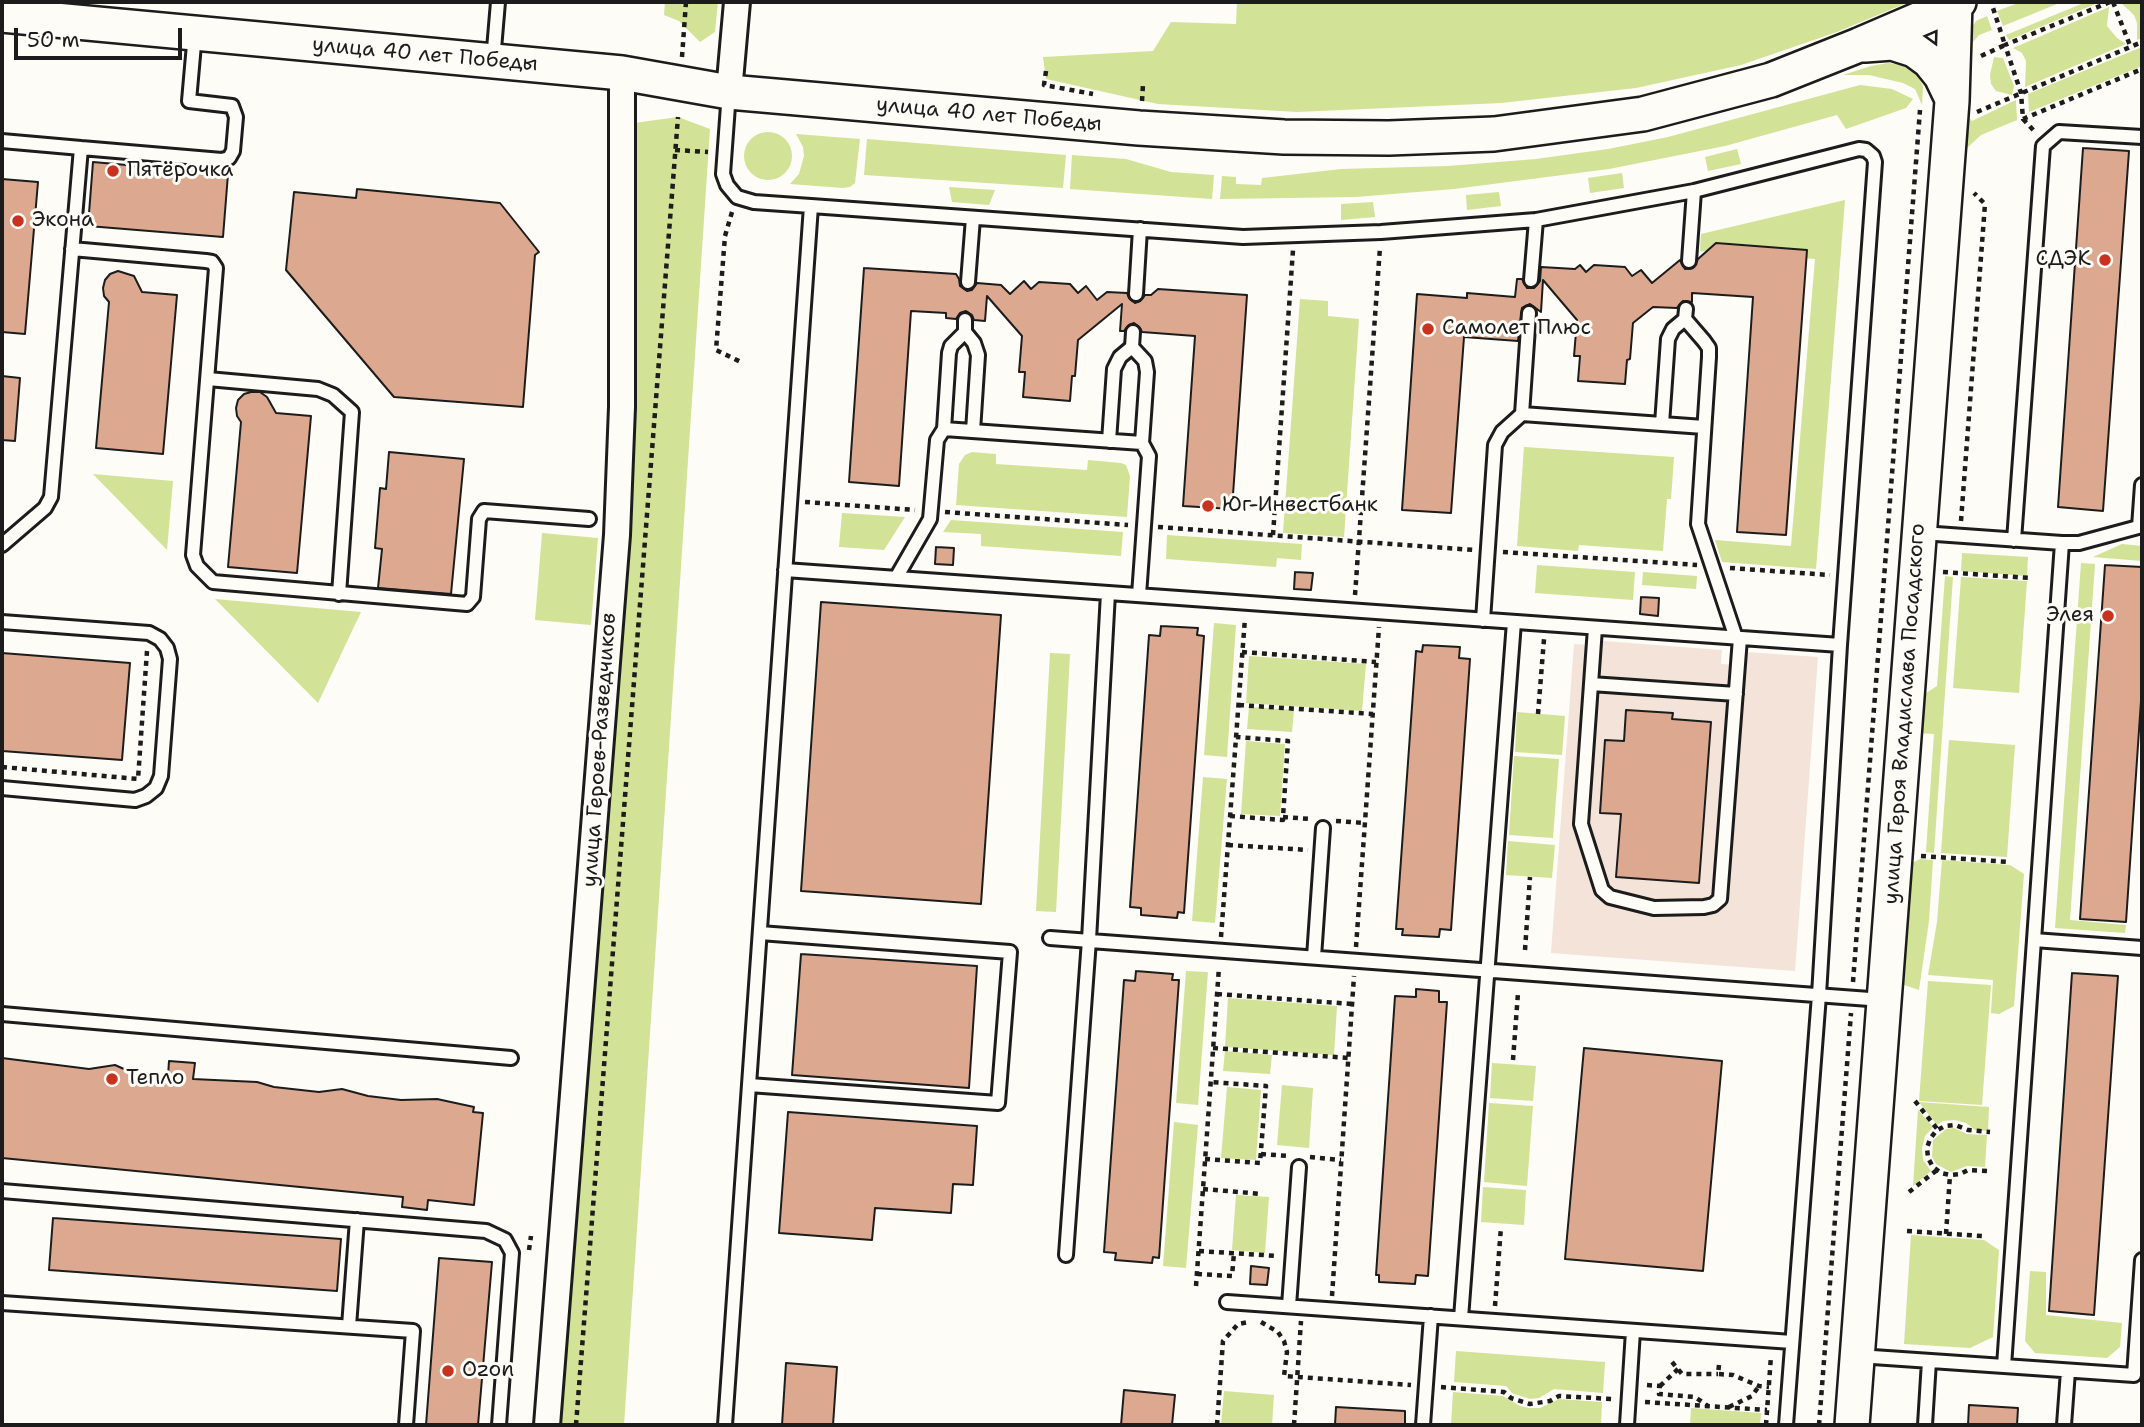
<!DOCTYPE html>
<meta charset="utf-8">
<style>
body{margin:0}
#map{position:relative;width:2144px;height:1427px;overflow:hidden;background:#fdfcf7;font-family:"Shantell Sans",sans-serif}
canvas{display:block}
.frame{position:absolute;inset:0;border:4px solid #1c1c1c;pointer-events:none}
.scale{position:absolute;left:14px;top:28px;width:168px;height:32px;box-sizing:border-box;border:4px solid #1c1c1c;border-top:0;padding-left:9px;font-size:21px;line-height:24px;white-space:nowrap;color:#1c1c1c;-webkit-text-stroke:5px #fdfcf7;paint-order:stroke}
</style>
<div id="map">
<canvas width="2144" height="1427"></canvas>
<div class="frame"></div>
<div class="scale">50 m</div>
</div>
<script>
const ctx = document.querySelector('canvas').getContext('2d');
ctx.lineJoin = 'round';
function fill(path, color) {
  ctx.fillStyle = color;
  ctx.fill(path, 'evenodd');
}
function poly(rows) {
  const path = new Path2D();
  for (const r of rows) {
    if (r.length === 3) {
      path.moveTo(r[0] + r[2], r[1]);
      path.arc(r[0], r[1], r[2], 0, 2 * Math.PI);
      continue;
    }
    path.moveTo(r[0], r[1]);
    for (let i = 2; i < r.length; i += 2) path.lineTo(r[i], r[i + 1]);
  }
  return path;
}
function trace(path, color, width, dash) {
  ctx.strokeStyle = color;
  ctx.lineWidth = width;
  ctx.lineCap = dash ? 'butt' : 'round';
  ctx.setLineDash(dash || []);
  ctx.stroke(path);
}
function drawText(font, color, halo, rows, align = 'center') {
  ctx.font = font + ' "Shantell Sans",sans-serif';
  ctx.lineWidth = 6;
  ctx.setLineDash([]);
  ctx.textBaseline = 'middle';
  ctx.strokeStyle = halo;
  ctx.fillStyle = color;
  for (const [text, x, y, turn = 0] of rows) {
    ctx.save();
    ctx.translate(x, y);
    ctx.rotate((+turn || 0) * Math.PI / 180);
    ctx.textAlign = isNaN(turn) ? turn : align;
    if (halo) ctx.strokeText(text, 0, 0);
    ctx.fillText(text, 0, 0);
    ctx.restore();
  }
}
const built = poly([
 [1603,641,1722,650,1721,664,1739,665,1744,665,1746,652,1818,657,1795,971,1551,953,1574,644,1602,646]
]);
const green = poly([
 [665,2,718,2,715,32,700,42,679,21,664,15],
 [1237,2,1909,2,1837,32,1741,65,1636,88,1501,103,1297,112,1158,104,1046,79,1043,57,1153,51,1171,22,1236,24],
 [2021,2,2062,2,2003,26,1997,11],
 [2086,2,2100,2,2009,40,2006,35],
 [2120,2,2142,2,2142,38,2137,40,2137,23,2134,15],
 [2109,7,2107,26,2117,38,2126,44,2025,87,2026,61,2022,53,2013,48],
 [1987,16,1992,30,1979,35,1973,42,1968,116,1972,121,2016,100,2017,120,1981,135,1968,147,1957,163,1969,32,1976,21],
 [2142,47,2142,66,2029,112,2028,94],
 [1994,57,2003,58,2014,86,2012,95,1996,91,1991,84,1990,75],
 [1888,63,1903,65,1916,73,1923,86,1922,105,1915,89,1903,83,1869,75,1843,75,1871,66],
 [1860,85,1892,89,1913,99,1906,108,1846,129,1837,115,1725,146,1609,169,1454,189,1356,197,1220,199,1222,176,1236,177,1236,184,1261,185,1262,178,1341,169,1448,166,1536,159,1608,149,1668,137],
 [678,117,710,129,624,1425,533,1425,630,484,634,123],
 [768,156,24],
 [796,134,860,139,855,183,850,187,843,188,790,184,799,174,804,156,803,147],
 [867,139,1066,155,1063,188,864,175],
 [1737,149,1741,164,1708,171,1705,157],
 [1072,155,1126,159,1171,172,1214,175,1212,199,1070,189],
 [1622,173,1624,188,1590,193,1588,178],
 [949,187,995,190,989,205,952,202],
 [1499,192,1501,206,1467,210,1466,195],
 [1845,200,1816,569,1722,562,1715,540,1791,546,1815,259,1700,251,1701,234],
 [1373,202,1375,217,1341,220,1341,204],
 [1300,299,1328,301,1328,316,1359,319,1344,537,1283,533],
 [1524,447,1674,457,1671,499,1667,499,1663,551,1579,545,1578,551,1517,546],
 [972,452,996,454,996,464,1087,470,1088,460,1121,463,1126,465,1130,476,1127,517,956,505,959,464,965,455],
 [93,474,173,481,167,550],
 [842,513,905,517,884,550,839,547],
 [951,520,1123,532,1121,556,981,546,981,534,943,532],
 [542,533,598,538,591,625,535,620],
 [1167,535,1302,544,1301,560,1277,558,1276,567,1166,559],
 [2122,544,2142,546,2142,561,2093,557],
 [1962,553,2028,557,2027,576,1961,571],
 [2081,563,2095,564,2070,920,2126,925,2125,933,2055,928],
 [1537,565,1635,572,1633,600,1535,593],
 [1643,572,1697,576,1696,589,1642,585],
 [1945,576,1953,577,1934,853,1926,852,1934,734,1917,733,1920,697,1937,686],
 [1961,577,2027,581,2019,693,1953,688],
 [215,599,361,612,318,703],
 [1214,623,1236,625,1227,757,1204,755],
 [1050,653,1070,654,1056,912,1036,911],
 [1249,656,1366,664,1362,711,1246,703],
 [1249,707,1294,710,1292,732,1247,729],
 [1517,712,1565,716,1562,755,1515,752],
 [1949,740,2015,745,2007,857,1941,853],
 [1246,741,1285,744,1280,816,1241,814],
 [1514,756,1559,759,1553,838,1509,835],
 [1203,777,1227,779,1215,923,1192,921],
 [1508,841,1555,845,1552,878,1506,875],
 [1920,859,1933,860,1929,921,1919,990,1898,983,1906,866],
 [1942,860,2010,865,2024,874,2014,1006,1999,1014,1991,1013,1993,980,1928,975,1937,922],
 [1186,971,1208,972,1198,1105,1176,1103],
 [1928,981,1991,985,1982,1105,1919,1101],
 [1228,998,1337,1006,1334,1055,1225,1047],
 [1225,1051,1272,1055,1270,1074,1223,1071],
 [1492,1063,1536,1066,1533,1101,1490,1098],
 [1282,1085,1313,1088,1309,1148,1277,1145],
 [1227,1087,1261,1090,1256,1160,1221,1158],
 [1919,1102,1989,1107,1988,1131,1975,1130,1966,1123,1955,1120,1943,1121,1937,1125],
 [1489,1103,1533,1106,1527,1186,1484,1182],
 [1918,1110,1933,1127,1925,1136,1922,1148,1923,1160,1931,1171,1913,1186],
 [1174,1122,1198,1125,1186,1268,1163,1266],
 [1954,1128,1967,1134,1987,1135,1985,1167,1967,1166,1951,1172,1936,1164,1932,1157,1933,1140,1946,1129],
 [1483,1187,1526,1190,1524,1225,1481,1222],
 [1236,1195,1269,1197,1265,1253,1232,1250],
 [1911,1235,1984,1240,1999,1250,1993,1337,1970,1348,1904,1344],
 [2030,1271,2046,1272,2046,1315,2122,1323,2120,1347,2107,1358,2035,1353,2025,1341],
 [1456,1351,1605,1362,1603,1393,1554,1389,1539,1398,1530,1399,1512,1393,1506,1386,1454,1382],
 [1224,1391,1274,1395,1272,1425,1221,1425],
 [1453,1392,1503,1396,1520,1406,1529,1408,1540,1408,1559,1399,1602,1402,1601,1425,1451,1425],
 [1691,1408,1761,1413,1760,1425,1690,1425]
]);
const building = poly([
 [2083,148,2129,151,2103,511,2058,507,2083,148],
 [93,162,228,174,223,237,88,226,93,162],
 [2,179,38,182,25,334,2,332,2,179],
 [357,189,500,203,539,252,535,255,523,407,394,397,286,270,294,192,356,198,357,189],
 [1716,243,1807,250,1786,535,1737,532,1753,297,1692,293,1692,302,1683,301,1677,308,1653,307,1633,323,1630,359,1627,360,1625,384,1578,381,1580,356,1574,356,1577,320,1543,280,1541,312,1530,304,1522,308,1518,341,1464,337,1451,513,1402,510,1417,294,1467,298,1467,293,1515,297,1517,279,1522,279,1527,288,1534,288,1540,281,1541,267,1575,269,1580,265,1586,272,1594,265,1625,267,1632,276,1641,270,1652,283,1680,260,1685,269,1693,268,1698,259,1716,243],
 [864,268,956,274,959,279,960,286,967,291,972,290,977,283,1001,285,1010,294,1024,281,1031,289,1039,282,1070,284,1078,293,1086,286,1097,300,1107,292,1127,293,1129,298,1135,303,1140,301,1145,295,1151,295,1158,289,1247,295,1232,509,1183,506,1195,336,1142,332,1140,328,1134,323,1129,325,1124,331,1120,331,1122,304,1078,340,1075,376,1072,376,1070,401,1023,397,1025,372,1019,372,1022,336,987,296,985,321,974,320,972,315,966,311,960,313,956,319,946,318,946,313,911,311,899,486,849,482,864,268],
 [118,271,134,276,142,292,177,295,163,454,96,448,109,302,104,296,103,288,105,280,110,274,118,271],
 [2,376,20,378,15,441,2,440,2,376],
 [251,392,260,392,267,397,276,413,311,416,297,573,228,567,241,422,237,416,236,408,238,400,244,394,251,392],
 [389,452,464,459,451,594,378,588,382,549,375,548,380,488,386,489,389,452],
 [936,547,954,548,953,565,935,564,936,547],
 [2105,565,2142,567,2142,686,2126,922,2080,919,2105,565],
 [1295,572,1313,573,1311,590,1294,589,1295,572],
 [1641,597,1659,598,1658,616,1640,614,1641,597],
 [821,602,1001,615,981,904,801,891,821,602],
 [1161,626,1198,628,1197,635,1204,636,1184,913,1178,912,1177,918,1141,915,1141,908,1130,907,1149,635,1160,636,1161,626],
 [1423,645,1460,647,1459,658,1470,659,1451,930,1440,929,1439,937,1402,935,1403,929,1396,929,1416,651,1422,652,1423,645],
 [2,653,130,663,122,760,2,751,2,653],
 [1626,710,1673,713,1672,719,1711,722,1699,883,1616,877,1621,814,1600,813,1605,740,1624,741,1626,710],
 [801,954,977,966,969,1088,792,1075,801,954],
 [1136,971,1173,974,1172,980,1179,980,1159,1258,1153,1257,1152,1263,1115,1260,1116,1253,1104,1252,1124,980,1135,981,1136,971],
 [2072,973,2118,976,2094,1315,2049,1311,2072,973],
 [1416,989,1439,991,1439,1002,1447,1002,1428,1276,1416,1275,1415,1284,1379,1282,1379,1275,1376,1275,1395,996,1416,997,1416,989],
 [1584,1048,1722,1061,1703,1271,1565,1259,1584,1048],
 [2,1058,89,1069,115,1065,135,1074,168,1076,169,1061,195,1063,193,1079,257,1082,274,1087,319,1092,342,1089,368,1096,401,1100,437,1099,474,1107,473,1112,483,1113,474,1205,428,1200,427,1210,402,1207,403,1197,2,1158,2,1058],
 [788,1112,977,1126,973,1185,953,1184,951,1213,875,1208,872,1240,779,1233,788,1112],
 [53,1218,341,1239,337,1291,49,1270,53,1218],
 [439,1258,492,1262,478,1425,426,1425,439,1258],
 [1251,1266,1269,1268,1267,1285,1250,1284,1251,1266],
 [786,1363,837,1367,833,1425,782,1425,786,1363],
 [1124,1390,1175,1395,1172,1425,1121,1425,1124,1390],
 [1969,1405,2018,1408,2017,1425,1968,1425,1969,1405],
 [1336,1407,1405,1411,1405,1425,1335,1425,1336,1407]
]);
const path = poly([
 [2110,2,2005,45,2021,93,2023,119,2142,69],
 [2113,2,2131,48],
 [1981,56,2005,45,1993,8],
 [682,57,686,2],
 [1046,71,1044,85,1093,94],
 [1142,101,1143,84],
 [1977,112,2142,42],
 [2023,119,2036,133],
 [675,150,708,152],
 [732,212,725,236,716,350,741,362],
 [805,502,915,510],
 [945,512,1128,525],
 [1961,521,1985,204,1974,193],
 [1158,527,1474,550],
 [1273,535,1293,250],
 [1503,552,1697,565],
 [1730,568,1830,575],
 [1943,572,2030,578],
 [1355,595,1380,247],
 [1242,652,1376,662],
 [1239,705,1373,714],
 [1538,714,1544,639],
 [2,767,138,779,147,651],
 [1230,816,1283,820,1283,817,1288,741,1236,737],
 [1283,817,1310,819],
 [1336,821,1365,823],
 [1228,845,1308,850],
 [1921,856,2010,862],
 [1221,937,1245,618],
 [1356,947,1379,627],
 [1525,950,1530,877],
 [1853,982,1920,110],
 [1217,994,1352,1004],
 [1213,1048,1348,1058],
 [1513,1060,1518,993],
 [1915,1101,1938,1130],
 [1261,1154,1288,1156],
 [1310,1157,1341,1160],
 [1205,1159,1260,1163,1266,1086,1211,1082],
 [1987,1171,1968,1170,1960,1174,1950,1175,1941,1173,1933,1167,1928,1158,1927,1148,1930,1139,1936,1131,1945,1126,1955,1125,1968,1130,1990,1132],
 [1203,1189,1262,1194],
 [1909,1192,1937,1170],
 [1907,1231,1982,1236],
 [1946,1234,1950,1175],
 [529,1250,531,1236],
 [1199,1251,1278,1256],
 [1197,1274,1232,1276,1234,1253],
 [1196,1286,1219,967],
 [1332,1296,1354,976],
 [1495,1306,1501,1227],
 [1261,1322,1278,1332,1284,1341,1287,1352,1284,1376,1411,1385],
 [1672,1362,1682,1374,1718,1374],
 [1719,1365,1718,1374,1733,1375,1759,1386,1769,1387],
 [1647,1385,1660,1386,1659,1394,1695,1397,1708,1406],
 [1660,1386,1678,1369],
 [1441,1387,1504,1392,1511,1398,1530,1404,1550,1401,1559,1396,1612,1399],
 [1645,1402,1767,1410],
 [1729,1407,1752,1396,1759,1386],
 [576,1425,678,117],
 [1217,1425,1223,1341,1238,1324,1249,1322],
 [1294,1425,1301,1321],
 [1766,1425,1771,1356],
 [1819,1425,1851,1013]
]);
const lane = poly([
 [493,61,498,2],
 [2,141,81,148,51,497,45,508,2,545],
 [81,148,222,160,229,158,233,151,236,117,232,106,189,101,195,33],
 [72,249,206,261,212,262,216,268,193,555,197,566,213,582,467,604,473,597,479,519,484,511,589,519],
 [1689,261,1694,191],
 [1531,280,1536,220],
 [968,282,973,218],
 [1136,294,1140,229],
 [1686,309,1685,319,1704,341,1709,348,1709,357,1698,524,1736,638],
 [965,320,965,332,974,343,978,355,973,431],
 [1133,332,1132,347,1145,361,1147,372,1142,443,1149,456,1139,595],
 [208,379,318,389,333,395,352,412,339,594],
 [1522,414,1704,427],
 [1662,424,1668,339,1673,329,1685,319],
 [944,429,1142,443],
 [1109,441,1114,369,1120,357,1132,347],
 [2139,527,2142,485],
 [1922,533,2062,543,2079,543,2142,526],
 [2014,540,2043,146,2059,132,2142,137],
 [2062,543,2034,940,2142,948],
 [785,570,1840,645,1875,162,1873,156,1866,150,1859,149,1694,191,1536,220,1381,232,1243,237,811,206],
 [896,578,930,519,937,440,944,429,949,353,951,346,965,332],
 [1483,620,1495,445,1502,432,1522,414,1529,313],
 [2,622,149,633,160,639,167,648,170,659,161,776,156,788,146,796,135,800,2,788],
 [1595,628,1581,824,1602,890,1610,897,1654,908,1704,907,1713,905,1720,899,1740,638],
 [1591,684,1736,694],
 [1050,938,1883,1000],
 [2034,940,2004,1366,2134,1375,2142,1260],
 [1314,957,1323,828],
 [2,1014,511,1058],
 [749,1085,998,1103,1010,952,760,933],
 [2,1191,486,1231,505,1240,512,1253,499,1425],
 [1066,1255,1089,940,1108,593],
 [1227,1302,1792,1342],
 [2,1303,413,1331,406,1425],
 [1289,1306,1299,1167],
 [1461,1318,1514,622],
 [349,1326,357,1220],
 [1858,1356,2004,1366],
 [725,1425,811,206,754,202,737,197,727,185,723,174,729,92],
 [1423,1425,1431,1316],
 [1627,1425,1633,1331],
 [1786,1425,1819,995,1840,645],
 [1925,1425,1929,1361],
 [2064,1425,2068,1371]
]);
const street = poly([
 [729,92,737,2],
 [547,1425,617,535,622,407,622,73]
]);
const secondary = poly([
 [2,15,622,73,729,92,1139,128,1284,137,1389,138,1494,134,1643,114,1771,80,1859,45,1959,2],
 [1865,45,1892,43,1914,50,1929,61,1941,76,1952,99],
 [1852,1425,1952,101,1955,3]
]);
const markers = [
 [113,171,7,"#c8321e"],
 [18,221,7,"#c8321e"],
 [2105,260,7,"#c8321e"],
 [1428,329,7,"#c8321e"],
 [1208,506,7,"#c8321e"],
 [2108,616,7,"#c8321e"],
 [112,1079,7,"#c8321e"],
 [448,1371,7,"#c8321e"]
];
const streetNames = [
 ["улица 40 лет Победы",425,55,5],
 ["улица 40 лет Победы",989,115,5],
 ["улица Героя Владислава Посадского",1905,714,-86],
 ["улица Героев-Разведчиков",600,750,-86]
];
const poiNames = [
 ["Пятёрочка",127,171],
 ["Экона",32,221],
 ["СДЭК",2091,260,"right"],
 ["Самолет Плюс",1442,329],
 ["Юг-Инвестбанк",1222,506],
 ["Элея",2094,616,"right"],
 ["Тепло",126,1079],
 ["Ozon",462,1371]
];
fill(built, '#f3e3d8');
fill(green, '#d2e296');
fill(building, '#dca890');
trace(building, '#1c1c1c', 2);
trace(lane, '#1c1c1c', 18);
trace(street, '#1c1c1c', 30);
trace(secondary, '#1c1c1c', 38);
trace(path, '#1c1c1c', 4.5, [5, 5]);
trace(lane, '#fdfcf7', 12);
trace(street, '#fdfcf7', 24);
trace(secondary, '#fdfcf7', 33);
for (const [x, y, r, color] of markers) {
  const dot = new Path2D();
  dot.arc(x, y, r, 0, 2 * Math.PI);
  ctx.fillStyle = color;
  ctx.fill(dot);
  trace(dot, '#fdfcf7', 2.5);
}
drawText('21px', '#1c1c1c', '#fdfcf7', streetNames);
drawText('21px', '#1c1c1c', '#fdfcf7', poiNames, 'left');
</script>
